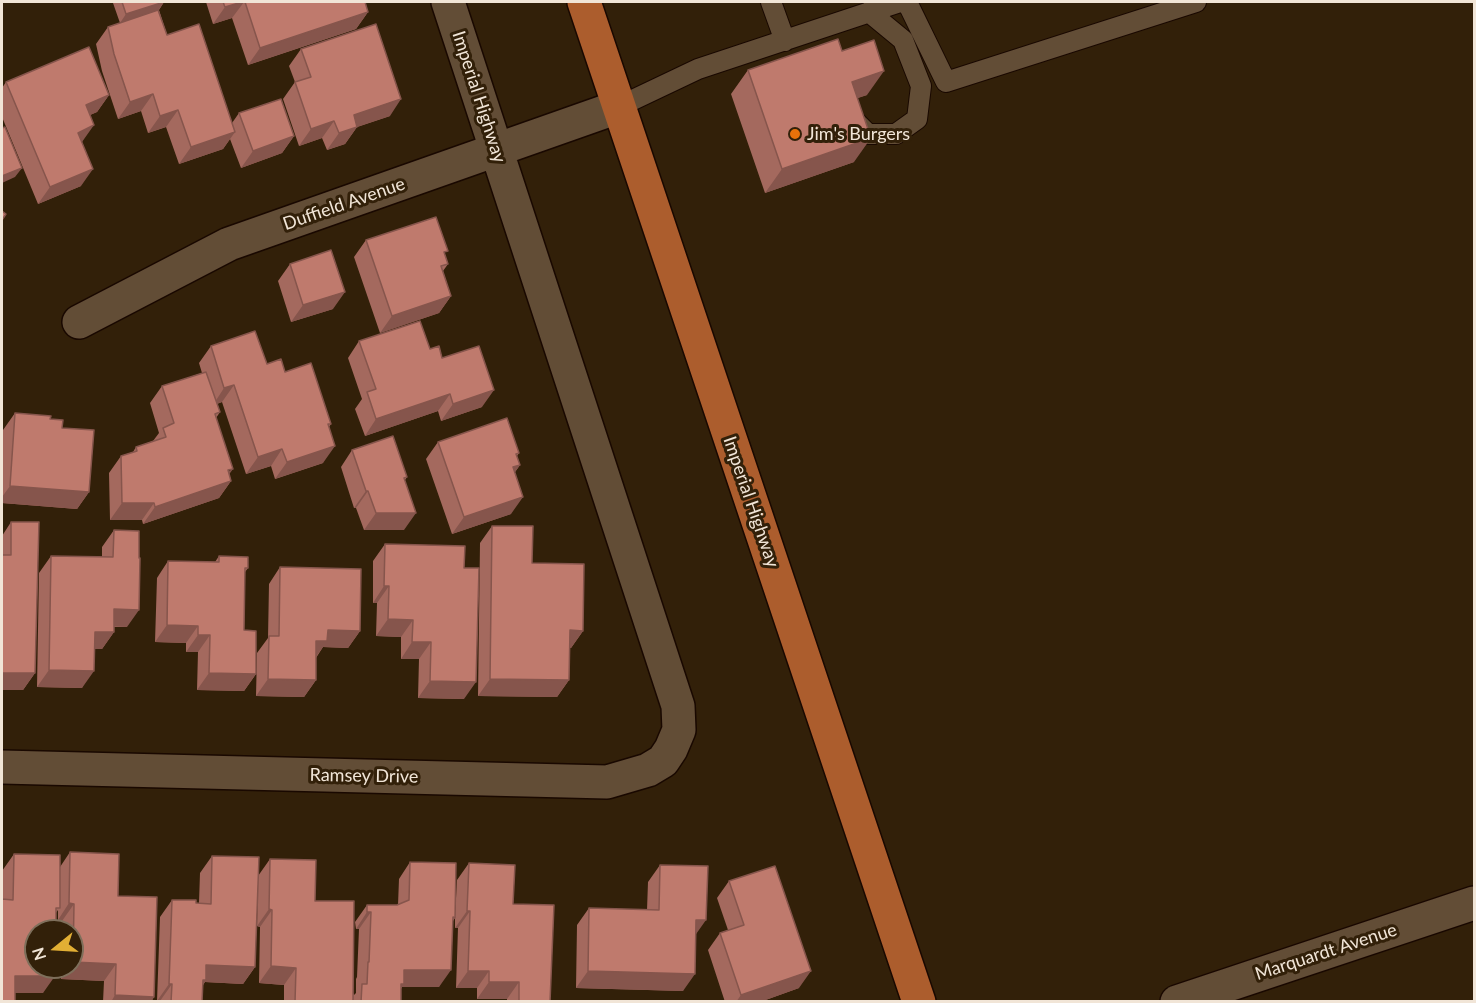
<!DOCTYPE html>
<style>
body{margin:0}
#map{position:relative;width:1476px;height:1003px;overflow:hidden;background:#322009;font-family:Lato,sans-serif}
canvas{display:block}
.frame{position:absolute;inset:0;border:3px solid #f1e5d7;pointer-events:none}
.north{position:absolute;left:24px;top:919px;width:60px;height:60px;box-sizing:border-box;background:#322009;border:2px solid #7e6f5b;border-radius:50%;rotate:252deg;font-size:16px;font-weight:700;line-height:24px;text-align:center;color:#f1e5d7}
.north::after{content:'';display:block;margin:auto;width:21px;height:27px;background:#e2af34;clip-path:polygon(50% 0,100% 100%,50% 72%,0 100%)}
</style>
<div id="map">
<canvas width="1476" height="1003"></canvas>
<div class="frame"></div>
<div class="north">N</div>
</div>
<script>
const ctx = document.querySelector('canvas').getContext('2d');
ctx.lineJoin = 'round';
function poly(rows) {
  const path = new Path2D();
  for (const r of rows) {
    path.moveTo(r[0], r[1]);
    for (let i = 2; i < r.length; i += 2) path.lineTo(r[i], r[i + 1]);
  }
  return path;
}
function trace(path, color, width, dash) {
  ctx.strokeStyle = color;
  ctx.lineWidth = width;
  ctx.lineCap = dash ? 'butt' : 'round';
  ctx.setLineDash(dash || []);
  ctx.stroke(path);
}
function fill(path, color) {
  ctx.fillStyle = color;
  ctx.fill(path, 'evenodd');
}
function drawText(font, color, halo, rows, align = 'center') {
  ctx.font = font + ' Lato,sans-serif';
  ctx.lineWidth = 6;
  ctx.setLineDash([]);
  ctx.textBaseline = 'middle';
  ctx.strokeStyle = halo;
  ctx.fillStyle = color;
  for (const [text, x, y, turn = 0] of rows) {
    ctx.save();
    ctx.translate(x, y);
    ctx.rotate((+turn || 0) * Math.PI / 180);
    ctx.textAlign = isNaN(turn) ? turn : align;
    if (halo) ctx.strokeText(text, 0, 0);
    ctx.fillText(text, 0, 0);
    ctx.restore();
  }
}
const service = poly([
 [771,2,785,41],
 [907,2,946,82,1196,2],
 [618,107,698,69,900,2],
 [851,117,868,134,896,134,917,119,921,86,903,40,869,12]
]);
const minor = poly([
 [79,322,229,244,618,107],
 [2,767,607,782,648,770,663,761,671,749,679,730,678,706,448,2]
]);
const tertiary = poly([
 [1177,1002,1474,903]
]);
const primary = poly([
 [584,2,919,1002]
]);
const wall = poly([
 [114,2,164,2,159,10,167,35,232,123,239,113,294,136,282,153,241,168,230,139,223,149,179,164,166,127,148,133,141,111,118,119,102,71,96,44,108,27,120,23,113,3],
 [206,2,365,2,368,12,356,29,248,65,232,18,213,24],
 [301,49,390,116,357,127,345,144,327,150,322,138,299,146,283,99,295,82,289,66],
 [842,51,867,95,857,98,854,162,765,193,731,94,748,70],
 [6,82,109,95,97,112,90,115,82,142,81,186,38,204,2,117,2,88],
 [366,240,445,255,448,264,443,271,451,296,439,313,380,333,354,257],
 [290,264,333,309,291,322,278,281],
 [359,341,430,349,442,358,482,407,441,421,438,411,365,436,355,409,362,399,348,358],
 [211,346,267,364,285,372,331,424,329,427,323,463,275,479,271,466,246,474,222,402,217,404,220,412,216,418,231,481,219,498,143,524,142,520,110,520,109,473,121,456,133,452,136,447,153,441,159,433,150,403,162,386,202,373,199,363],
 [15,413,50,419,89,492,77,509,2,503,2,450,3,430],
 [438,442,519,453,517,456,520,465,515,472,511,514,452,534,426,459],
 [352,450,407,477,405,480,404,530,364,530,356,508,354,508,341,467],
 [11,522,35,673,23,690,2,690,2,536],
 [492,526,532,563,583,631,571,648,570,648,569,680,557,697,478,696,480,543],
 [114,530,127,627,114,627,114,632,102,649,95,649,82,688,37,687,39,573,51,556,102,557,102,547],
 [385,544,464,699,418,698,419,659,401,659,401,637,376,636,377,603,373,603,373,561],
 [219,556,248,568,245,572,244,630,256,674,244,691,197,690,198,652,186,652,186,643,155,642,157,578,168,561,215,562],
 [280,567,360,631,348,648,323,647,316,658,316,680,304,697,256,696,257,653,268,638,269,584],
 [70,852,118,896,154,997,151,1002,103,1002,104,981,61,979,61,967,72,967,72,931,62,931,62,921,58,920,58,910,56,913,43,993,15,993,2,1002,2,871,14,854,60,867],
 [212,856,255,967,243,984,205,982,203,985,202,1002,157,1001,160,917,172,900,199,903,200,873],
 [270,859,315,901,354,995,356,993,356,979,357,977,359,929,356,929,355,922,367,905,398,905,399,879,410,862,455,916,457,880,469,863,513,904,550,1002,507,1002,507,999,477,999,477,988,456,988,458,928,455,928,455,918,453,921,439,987,402,987,401,989,401,1002,284,1002,284,985,259,983,260,927,257,926,258,876],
 [660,865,696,935,683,991,576,988,577,925,589,908,647,910,648,882],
 [729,881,799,988,760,1002,725,1002,708,950,720,933,728,930,717,898]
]);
const shadedWall = poly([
 [164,2,158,11,120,23,126,14],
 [242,2,244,2,232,18,213,24,225,7],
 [368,12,356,29,248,65,260,48],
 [884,71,867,95,835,106,852,82],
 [153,94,141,111,118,119,130,102],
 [109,95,97,112,74,122,86,105],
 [401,99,390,116,357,127,345,144,327,150,339,133,354,115],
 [178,110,166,127,148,133,160,116],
 [334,121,322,138,299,146,311,129],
 [94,125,82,142,66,150,78,133],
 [235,132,223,149,179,164,191,147],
 [294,136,282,153,241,168,253,151],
 [871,138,854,162,765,193,782,169],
 [22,168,15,177,2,183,2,176],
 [93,169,81,186,38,204,50,187],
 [345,292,333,309,291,322,303,305],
 [451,296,439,313,380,333,392,316],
 [234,385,222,402,213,405,224,388],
 [494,390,482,407,441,421,453,404],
 [450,394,438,411,365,436,376,419],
 [335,446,323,463,275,479,287,462],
 [282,449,271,466,246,474,258,457],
 [520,465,508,482,513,467],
 [233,469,222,484,231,481,219,498,143,524,155,507],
 [10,486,89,492,77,509,2,503,2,497],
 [366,491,368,491,356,508,354,508],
 [523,497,511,514,452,534,464,517],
 [122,503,154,503,142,520,110,520],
 [376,513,416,513,404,530,364,530],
 [384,586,389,586,377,603,373,603],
 [114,609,139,610,127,627,102,626],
 [388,619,413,620,401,637,376,636],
 [167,625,198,626,186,643,155,642],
 [328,630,360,631,348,648,323,647,315,658,316,641],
 [570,630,583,631,571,648,559,647],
 [95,632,114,632,102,649,83,649],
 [198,635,210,635,198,652,186,652],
 [412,642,431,642,419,659,401,659],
 [49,670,94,671,82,688,37,687],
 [2,673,35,673,23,690,2,690],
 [209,673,256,674,244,691,197,690],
 [268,679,316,680,304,697,256,696],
 [490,679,569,680,557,697,478,696],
 [430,681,476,682,464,699,418,698],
 [69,903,74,904,62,921,58,920],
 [269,909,272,910,260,927,257,926],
 [467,911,470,911,458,928,455,928],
 [367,912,371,912,359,929,356,929],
 [696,920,706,920,694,937],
 [73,962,116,964,104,981,61,979,69,967,72,967],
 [206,965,255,967,243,984,205,982,194,997],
 [271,966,296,968,284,985,259,983],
 [404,970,451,970,439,987,402,987,392,1001],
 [468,971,489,971,477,988,456,988],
 [588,971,695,974,683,991,576,988],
 [811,971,799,988,760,1002,736,1002,741,995],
 [15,976,55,976,43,993,3,993],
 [489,982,519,982,507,999,477,999],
 [169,984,172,984,160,1001,157,1001],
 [115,995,154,997,151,1002,111,1002]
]);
const building = poly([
 [122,2,164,2,126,14,122,2],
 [223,2,242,2,225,7,223,2],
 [245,2,365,2,368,12,260,48,245,2],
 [158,10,167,35,199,24,235,132,191,147,178,110,160,116,153,94,130,102,114,54,108,27,158,10],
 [376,24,401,99,354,115,357,127,339,133,334,121,311,129,295,82,311,77,301,49,376,24],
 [838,39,842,51,874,40,884,71,852,82,871,138,782,169,748,70,838,39],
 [89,47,109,95,86,105,94,125,78,133,93,169,50,187,6,82,89,47],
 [281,99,294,136,253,151,239,113,281,99],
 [5,127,22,168,2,176,2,128,5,127],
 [2,211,6,214,2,220,2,211],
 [436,217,448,251,444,252,448,264,441,266,451,296,392,316,366,240,436,217],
 [331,250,345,292,303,305,290,264,331,250],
 [420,321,430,349,439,346,442,358,479,346,494,390,453,404,450,394,376,419,367,392,376,389,359,341,420,321],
 [255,331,267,364,281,359,285,372,311,363,331,424,328,424,335,446,287,462,282,449,258,457,234,385,224,388,211,346,255,331],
 [206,372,220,412,215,414,233,469,228,470,231,481,155,507,154,503,122,503,121,456,137,451,136,447,166,437,163,428,174,423,162,386,206,372],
 [15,413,51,416,50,419,63,420,62,428,94,430,89,492,10,486,15,413],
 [507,418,519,453,516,454,520,465,513,467,523,497,464,517,438,442,507,418],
 [393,436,407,477,404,478,416,513,376,513,368,491,366,491,352,450,393,436],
 [11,522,39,522,35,673,2,673,2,555,11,555,11,522],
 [492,526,533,526,532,563,584,564,583,631,570,630,569,680,490,679,492,526],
 [114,530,139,531,139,558,140,558,139,610,114,609,114,632,95,632,94,671,49,670,51,556,113,557,114,530],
 [385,544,465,546,464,568,479,568,476,682,430,681,431,642,412,642,413,620,388,619,389,586,384,586,385,544],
 [219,556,248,557,248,568,245,568,244,630,256,631,256,674,209,673,210,635,198,635,198,626,167,625,168,561,219,562,219,556],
 [280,567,361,569,360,631,328,630,327,641,316,641,316,680,268,679,269,636,279,636,280,567],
 [70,852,119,854,118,896,157,897,154,997,115,995,116,964,73,962,74,904,69,903,70,852],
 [14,854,60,855,60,908,56,908,56,931,36,931,36,967,55,967,55,976,15,976,15,1002,2,1002,2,896,2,899,13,900,14,854],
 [212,856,259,857,255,967,206,965,206,980,203,980,202,1002,171,1002,172,984,169,984,172,900,196,900,196,903,211,904,212,856],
 [270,859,316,860,315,901,354,901,353,1002,295,1002,296,968,271,966,272,910,269,909,270,859],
 [410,862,456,863,455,918,453,917,451,970,404,970,404,984,401,984,401,1002,361,1002,362,984,367,984,368,962,369,962,371,912,367,912,367,905,397,905,409,900,410,862],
 [469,863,515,865,513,904,554,905,550,1002,519,1002,519,982,489,982,489,971,468,971,470,911,467,911,469,863],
 [660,865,708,866,706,920,696,920,695,974,588,971,589,908,659,910,660,865],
 [775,866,811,971,741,995,720,933,744,925,729,881,775,866]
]);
const markers = [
 [795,134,6,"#e8710a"]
];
const streetNames = [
 ["Imperial Highway",479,97,72],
 ["Duffield Avenue",344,204,-19],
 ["Imperial Highway",751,502,71],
 ["Ramsey Drive",364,776,1],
 ["Marquardt Avenue",1326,952,-18]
];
const poiNames = [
 ["Jim's Burgers",807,134]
];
trace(service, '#190800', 22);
trace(minor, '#190800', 36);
trace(tertiary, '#190800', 36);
trace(primary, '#190800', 36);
trace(service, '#624d36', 20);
trace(minor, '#624d36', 33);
trace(tertiary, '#624d36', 33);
trace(primary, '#ac5d2d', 33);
fill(wall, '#a4695e');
fill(shadedWall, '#86554c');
fill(building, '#bf7a6d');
trace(building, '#86554c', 1.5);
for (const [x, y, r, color] of markers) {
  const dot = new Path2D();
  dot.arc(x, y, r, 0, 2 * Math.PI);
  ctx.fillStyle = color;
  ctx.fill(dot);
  trace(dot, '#322009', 2);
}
drawText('18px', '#f1e5d7', '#322009', streetNames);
drawText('18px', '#f1e5d7', '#322009', poiNames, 'left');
</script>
